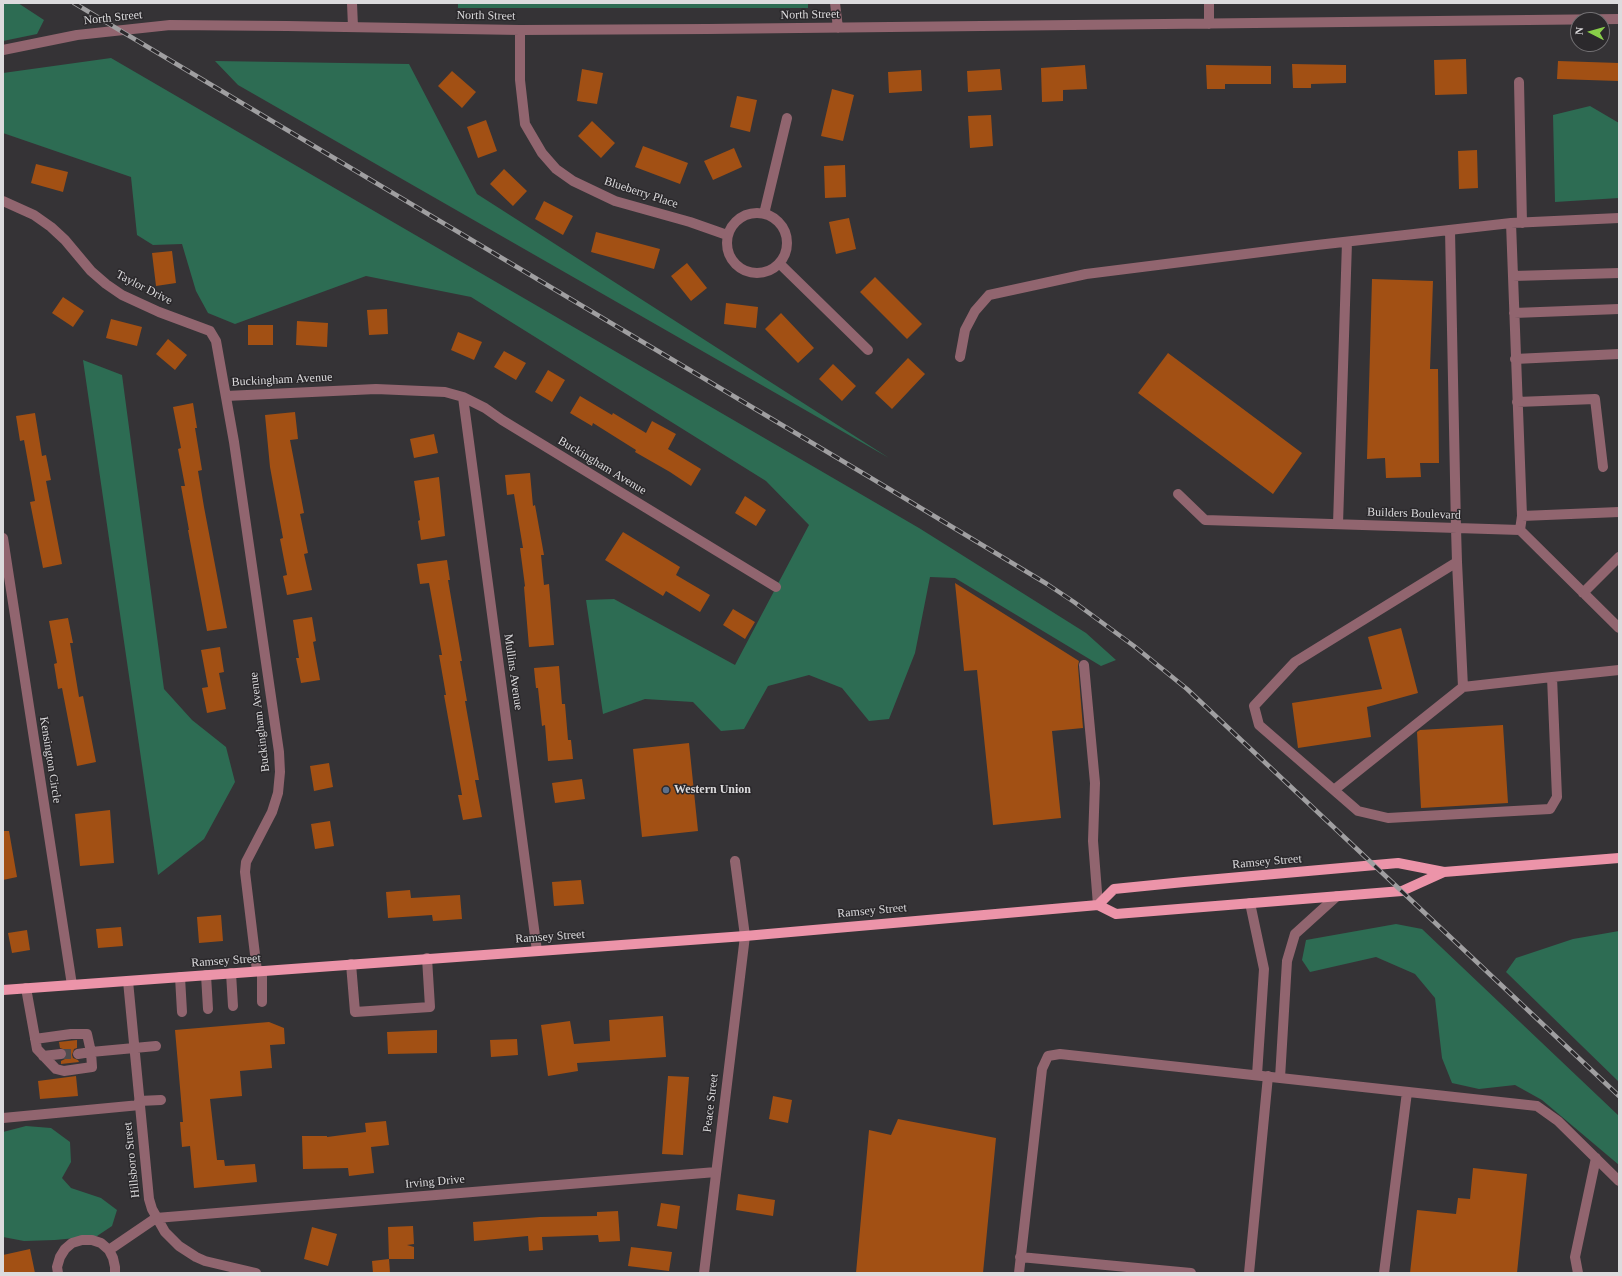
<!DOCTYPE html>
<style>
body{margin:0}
#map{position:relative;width:1622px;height:1276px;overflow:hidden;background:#353336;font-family:"Times New Roman",serif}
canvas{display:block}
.frame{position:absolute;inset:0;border:4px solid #dcdbdd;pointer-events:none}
.north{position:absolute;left:1570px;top:12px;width:40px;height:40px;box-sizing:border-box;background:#2b292c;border:1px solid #727073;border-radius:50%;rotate:276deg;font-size:11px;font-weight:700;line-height:16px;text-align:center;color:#dcdbdd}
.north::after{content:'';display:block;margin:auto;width:14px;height:18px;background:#89cf49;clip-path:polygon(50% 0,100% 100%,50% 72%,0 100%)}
</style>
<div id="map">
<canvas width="1622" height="1276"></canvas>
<div class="frame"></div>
<div class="north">N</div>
</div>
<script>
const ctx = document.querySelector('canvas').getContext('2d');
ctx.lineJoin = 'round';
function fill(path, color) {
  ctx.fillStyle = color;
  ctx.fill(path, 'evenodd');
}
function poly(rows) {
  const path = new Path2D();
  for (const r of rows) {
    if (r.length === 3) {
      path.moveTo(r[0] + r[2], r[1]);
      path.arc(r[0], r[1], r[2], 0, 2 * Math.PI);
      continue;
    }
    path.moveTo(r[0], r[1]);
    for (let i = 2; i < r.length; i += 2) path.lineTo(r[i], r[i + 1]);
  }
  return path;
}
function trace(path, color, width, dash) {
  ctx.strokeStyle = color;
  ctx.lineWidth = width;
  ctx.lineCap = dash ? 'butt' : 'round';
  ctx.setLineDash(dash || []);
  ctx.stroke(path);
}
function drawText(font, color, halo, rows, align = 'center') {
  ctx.font = font + ' "Times New Roman",serif';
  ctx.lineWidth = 3;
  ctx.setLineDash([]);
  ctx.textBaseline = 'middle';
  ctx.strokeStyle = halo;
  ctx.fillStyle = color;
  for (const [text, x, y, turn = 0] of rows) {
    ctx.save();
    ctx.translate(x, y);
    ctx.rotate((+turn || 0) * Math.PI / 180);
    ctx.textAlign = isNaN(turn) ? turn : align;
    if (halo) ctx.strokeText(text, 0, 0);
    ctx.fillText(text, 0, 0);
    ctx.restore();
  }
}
const green = poly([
 [3,3,18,3,44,20,37,34,3,41],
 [458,3,808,3,808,8,458,8],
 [111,58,919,528,1086,633,1116,660,1101,666,955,578,930,577,915,653,889,719,869,721,842,688,809,675,768,686,744,729,721,731,693,702,645,699,603,714,586,600,614,599,735,665,809,525,766,481,471,297,366,276,235,324,208,313,196,291,182,244,153,245,137,235,131,177,3,133,3,73],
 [215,61,409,64,477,194,889,458,238,85],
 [1590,106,1619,123,1619,198,1555,202,1553,115],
 [83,360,122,375,164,689,192,720,226,747,235,782,204,839,158,875],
 [1396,924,1422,929,1619,1116,1619,1165,1542,1100,1515,1085,1479,1089,1452,1083,1442,1058,1435,998,1415,974,1376,957,1310,972,1302,960,1306,940],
 [1619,931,1619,1082,1506,972,1516,958,1573,939],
 [26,1126,51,1128,70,1142,71,1162,62,1178,71,1188,101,1198,117,1210,112,1226,97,1236,55,1240,24,1241,3,1237,3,1132]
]);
const building = poly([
 [1466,59,1467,94,1435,95,1434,60],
 [1558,61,1619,63,1619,81,1557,79],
 [1292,64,1346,65,1346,83,1311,84,1311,88,1293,88],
 [1085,65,1087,89,1063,90,1063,101,1042,102,1041,68],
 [1206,65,1271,66,1271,84,1225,84,1225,89,1207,89],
 [582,69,603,73,597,104,577,101],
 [1000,69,1002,90,968,92,967,71],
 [921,70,922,91,889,93,888,72],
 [452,71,476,92,462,108,438,86],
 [832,89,854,95,843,141,821,136],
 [737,96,757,100,750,132,730,127],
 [991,115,993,146,970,148,968,116],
 [486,120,497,151,478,158,467,127],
 [592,121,615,143,601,158,578,136],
 [643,146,688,163,680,184,635,167],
 [734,148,742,167,713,180,704,161],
 [1477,150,1478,188,1459,189,1458,151],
 [36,164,68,172,63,192,31,183],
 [845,165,846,197,825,198,824,166],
 [504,169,527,191,513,206,490,184],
 [544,201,573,216,563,235,535,219],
 [849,218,856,249,836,254,829,222],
 [596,232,660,249,654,269,591,252],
 [172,251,176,283,156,286,152,253],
 [687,263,707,288,691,301,671,276],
 [875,277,922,324,907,339,860,292],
 [1372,279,1433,281,1430,369,1438,369,1439,463,1420,463,1421,477,1386,478,1385,458,1367,459],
 [63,297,84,311,73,327,52,313],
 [726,303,758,307,756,328,724,324],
 [387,309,388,334,369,335,367,310],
 [781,313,814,348,798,363,765,329],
 [111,319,142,327,137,346,106,338],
 [297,321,328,323,327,347,296,345],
 [248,325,273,325,273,345,248,345],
 [458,332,482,342,474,360,451,350],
 [168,339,187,355,175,370,156,354],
 [504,351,526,363,516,380,494,367],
 [1168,353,1302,453,1273,494,1138,393],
 [908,358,925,374,892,409,875,393],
 [833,364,856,386,842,401,819,379],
 [548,370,565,380,552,402,535,392],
 [580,396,612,415,613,413,646,433,652,421,676,434,668,449,701,469,691,486,670,472,635,452,636,450,593,423,592,426,570,413],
 [193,403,197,428,195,428,202,470,198,471,204,507,227,628,207,631,188,530,189,530,181,486,185,486,178,449,181,448,173,407],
 [295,412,298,439,290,440,304,513,300,514,308,553,304,554,312,590,287,595,283,576,287,575,280,539,283,538,270,467,265,415],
 [35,413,42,456,46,455,51,480,46,481,62,564,43,568,30,502,35,501,24,440,20,441,16,416],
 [434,434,438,453,414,458,410,439],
 [530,473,533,506,535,505,544,555,541,555,544,585,549,584,554,645,529,647,524,587,525,586,520,548,523,548,514,494,507,495,505,475],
 [439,477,445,536,421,540,418,521,420,520,414,481],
 [745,496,766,510,756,526,735,513],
 [623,532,680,567,676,575,710,595,700,612,666,591,663,596,605,560],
 [447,560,450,580,448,580,462,661,460,661,467,701,465,701,479,780,475,780,482,817,463,820,458,795,462,795,444,695,446,695,439,655,442,655,429,583,420,584,417,564],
 [955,583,1079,661,1078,666,1083,728,1052,731,1061,818,993,825,977,670,964,671],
 [733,609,755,622,745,639,723,625],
 [312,617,316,641,313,642,320,680,301,683,296,658,299,658,293,620],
 [68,618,73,643,70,643,79,697,83,696,96,762,77,766,62,688,58,689,54,664,57,663,49,621],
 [1401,628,1418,693,1367,707,1371,737,1298,748,1292,703,1382,689,1368,637],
 [220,647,224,672,219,673,226,709,207,713,202,688,208,687,201,650],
 [559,666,562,704,565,704,568,740,571,740,573,759,548,761,545,725,542,726,538,688,536,688,534,668],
 [1503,725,1508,803,1421,808,1417,732,1420,730],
 [689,743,698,831,642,837,633,749],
 [329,763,333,787,314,791,310,766],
 [582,779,585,799,555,803,552,783],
 [110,810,114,863,80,866,75,814],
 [330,821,334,846,315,849,311,824],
 [3,831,9,831,17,877,3,880],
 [581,880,584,904,554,906,552,882],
 [410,890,411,898,460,895,462,919,433,921,432,915,388,918,386,892],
 [221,915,223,941,199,943,197,917],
 [121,927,123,946,98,948,96,929],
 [27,930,30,950,12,953,8,933],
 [663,1016,666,1057,577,1063,578,1071,548,1076,541,1025,570,1021,574,1044,610,1041,609,1020],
 [269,1022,284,1028,285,1044,270,1045,272,1068,240,1071,242,1096,210,1099,217,1160,224,1160,225,1166,255,1164,257,1182,194,1188,190,1146,182,1147,180,1122,183,1122,175,1030],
 [437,1030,437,1053,388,1054,387,1032],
 [517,1039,518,1055,491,1057,490,1040],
 [77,1040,77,1048,74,1049,72,1055,73,1058,78,1060,79,1062,61,1064,61,1061,65,1059,67,1054,66,1050,60,1048,59,1042],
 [76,1076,78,1096,40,1099,38,1081],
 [668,1076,689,1077,683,1155,662,1154],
 [773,1096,792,1100,788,1123,769,1119],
 [898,1119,996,1138,983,1273,856,1273,869,1130,891,1135],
 [386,1121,389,1145,371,1147,374,1173,349,1176,348,1168,303,1169,302,1136,327,1136,327,1137,366,1132,365,1123],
 [1473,1168,1527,1174,1517,1273,1410,1273,1417,1210,1456,1214,1458,1198,1470,1199],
 [738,1194,775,1200,773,1216,736,1210],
 [661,1203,680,1206,677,1229,657,1226],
 [618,1211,620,1241,599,1242,598,1235,542,1237,543,1250,529,1251,528,1236,474,1241,473,1222,540,1217,597,1216,597,1212],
 [413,1226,414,1244,407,1245,414,1247,414,1259,389,1259,388,1227],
 [312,1227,337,1234,328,1266,304,1259],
 [631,1247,672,1252,669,1271,628,1266],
 [30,1249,35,1273,3,1273,3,1255],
 [389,1259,390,1273,373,1273,372,1261]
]);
const minorTunnel = poly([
 [61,1054,78,1054]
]);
const minor = poly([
 [352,3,353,27],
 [835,3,838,28],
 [1209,24,1209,3],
 [520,30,520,80,525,124,542,153,556,169,573,181,615,201,690,222,727,235],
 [3,50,77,35,170,25,287,26,520,30,708,29,1619,19],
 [1519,82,1522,223],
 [3,201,34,215,51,227,65,240,91,271,106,284,122,295,159,312,210,331,216,341,234,442,279,752,280,772,278,793,272,812,246,862,245,872,257,971],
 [757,243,30],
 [764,214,787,118],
 [1511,223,1522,516,1520,530],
 [1450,230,1456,528,1457,562,1463,687,1552,677,1557,797,1550,809,1388,818,1358,811,1259,725,1254,706,1295,662,1457,562],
 [780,264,868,350],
 [1513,276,1619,273],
 [1514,313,1619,309],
 [960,357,965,330,975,311,989,295,1086,274,1317,245,1511,223,1619,218],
 [1515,359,1619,354],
 [226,396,376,389,445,392,463,397,485,408,502,420,776,587],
 [463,397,537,951],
 [1517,402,1595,399,1603,467],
 [1178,494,1205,520,1520,530,1619,628],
 [1522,516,1619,512],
 [1338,524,1347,242],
 [3,538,72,985],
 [1583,593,1619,557],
 [1084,665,1095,783,1093,841,1098,905],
 [1552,677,1619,670],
 [1334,790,1463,687],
 [1250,903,1264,969,1257,1075],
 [351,964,355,1012,430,1007,427,958],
 [262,971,262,1002],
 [231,973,233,1006],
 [206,975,208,1009],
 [180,977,182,1012],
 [128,981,149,1199,152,1209,165,1232,179,1246,196,1257,205,1261,256,1273],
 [26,988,37,1049,56,1069,64,1071,92,1067,91,1052,78,1054],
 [35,1039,71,1034,87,1034,91,1052,156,1046],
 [43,1056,61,1054],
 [1280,1078,1287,961,1295,934,1337,896],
 [139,1101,161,1100],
 [3,1118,140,1105],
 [109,1250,156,1218,716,1172],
 [1020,1257,1191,1273],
 [58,1273,57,1267,60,1257,65,1249,72,1243,82,1240,92,1240,101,1243,109,1250,113,1258,115,1267,115,1273],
 [704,1273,745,936,735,861],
 [1019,1273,1042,1069,1048,1056,1060,1054,1537,1106,1558,1121,1619,1181],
 [1249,1273,1268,1076],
 [1384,1273,1407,1092],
 [1578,1273,1575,1257,1596,1158]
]);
const major = poly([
 [1098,905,1114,889,1184,882,1398,863,1444,872,1619,858],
 [3,990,745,936,1098,905,1116,914,1402,891,1444,872]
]);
const rail = poly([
 [74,3,871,478,1047,584,1074,602,1134,646,1187,689,1619,1096]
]);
const markers = [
 [666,790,4,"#5c6f8a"]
];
const streetNames = [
 ["North Street",810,15,-1],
 ["North Street",486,16,1],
 ["North Street",113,18,-6],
 ["Blueberry Place",641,193,18],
 ["Taylor Drive",144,288,27],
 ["Buckingham Avenue",282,380,-3],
 ["Buckingham Avenue",602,466,31],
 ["Builders Boulevard",1414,514,2],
 ["Mullins Avenue",513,672,82],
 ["Buckingham Avenue",260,722,-97],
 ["Kensington Circle",50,760,81],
 ["Ramsey Street",1267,862,-5],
 ["Ramsey Street",872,911,-5],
 ["Ramsey Street",550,937,-4],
 ["Ramsey Street",226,961,-4],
 ["Peace Street",711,1103,-83],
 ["Hillsboro Street",132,1160,-96],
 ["Irving Drive",435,1182,-5]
];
const poiNames = [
 ["Western Union",674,790]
];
fill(green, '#2d6c53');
fill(building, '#a25014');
trace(minorTunnel, '#4e4c4f', 10, [10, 5]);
trace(minor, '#91656f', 10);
trace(major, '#ec94a9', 10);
trace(rail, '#a09fa1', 4.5);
trace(rail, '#2b292c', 3, [9]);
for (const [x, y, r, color] of markers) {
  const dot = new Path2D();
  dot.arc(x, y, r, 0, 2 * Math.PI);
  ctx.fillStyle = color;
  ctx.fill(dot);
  trace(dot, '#2b292c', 1.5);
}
drawText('12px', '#dcdbdd', '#2b292c', streetNames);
drawText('bold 12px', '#dcdbdd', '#2b292c', poiNames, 'left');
</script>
